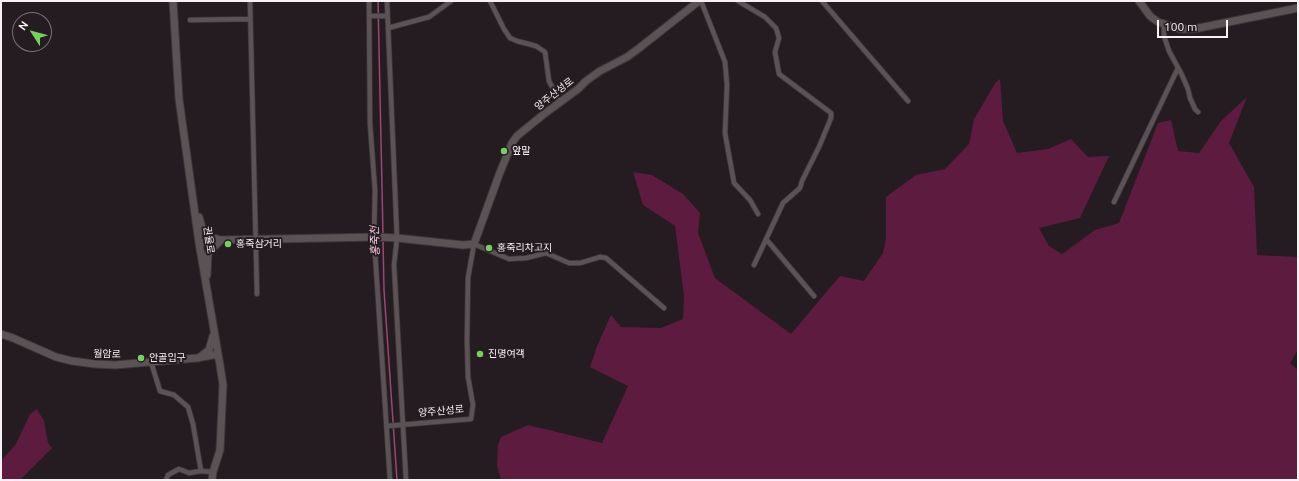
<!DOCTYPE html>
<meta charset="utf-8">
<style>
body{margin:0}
#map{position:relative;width:1299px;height:481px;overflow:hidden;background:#241c20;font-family:Ubuntu,sans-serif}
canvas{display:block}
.frame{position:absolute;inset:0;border:2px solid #f6f1f3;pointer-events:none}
.north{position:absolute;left:12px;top:12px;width:40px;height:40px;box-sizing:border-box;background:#241c20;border:1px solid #787174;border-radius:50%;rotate:306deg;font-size:11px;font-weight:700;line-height:16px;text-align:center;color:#f6f1f3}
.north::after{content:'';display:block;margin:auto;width:14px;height:18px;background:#74d25c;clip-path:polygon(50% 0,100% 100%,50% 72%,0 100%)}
.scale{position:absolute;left:1157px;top:20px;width:71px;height:18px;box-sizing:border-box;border:2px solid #f6f1f3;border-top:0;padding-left:5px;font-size:12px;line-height:14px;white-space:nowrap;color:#f6f1f3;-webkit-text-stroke:3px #241c20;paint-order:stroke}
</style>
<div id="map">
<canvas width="1299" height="481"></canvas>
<div class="frame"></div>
<div class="north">N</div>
<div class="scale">100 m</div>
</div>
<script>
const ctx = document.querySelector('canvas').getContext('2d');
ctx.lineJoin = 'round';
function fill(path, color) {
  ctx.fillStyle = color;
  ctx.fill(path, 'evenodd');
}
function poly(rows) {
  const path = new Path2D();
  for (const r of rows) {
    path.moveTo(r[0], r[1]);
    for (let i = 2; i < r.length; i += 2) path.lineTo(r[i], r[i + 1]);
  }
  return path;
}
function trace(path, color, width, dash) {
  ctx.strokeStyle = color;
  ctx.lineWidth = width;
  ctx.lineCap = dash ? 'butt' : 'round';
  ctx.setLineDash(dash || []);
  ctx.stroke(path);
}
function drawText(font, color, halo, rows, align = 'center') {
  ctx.font = font + ' Ubuntu,"Noto Sans KR",sans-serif';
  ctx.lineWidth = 4;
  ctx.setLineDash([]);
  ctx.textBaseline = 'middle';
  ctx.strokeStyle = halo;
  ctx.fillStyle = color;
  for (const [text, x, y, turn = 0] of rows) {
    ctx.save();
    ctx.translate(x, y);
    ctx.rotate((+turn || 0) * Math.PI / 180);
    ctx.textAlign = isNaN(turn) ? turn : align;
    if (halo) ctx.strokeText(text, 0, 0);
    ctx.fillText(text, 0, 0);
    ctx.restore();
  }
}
const green = poly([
 [1000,79,1003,121,1017,153,1048,149,1071,139,1088,157,1109,156,1080,218,1039,228,1049,246,1062,254,1095,230,1119,223,1158,123,1171,120,1178,151,1199,153,1221,121,1247,97,1229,143,1254,187,1257,255,1298,257,1298,350,1290,363,1298,370,1298,480,501,480,497,466,498,445,501,437,528,425,602,443,628,386,590,367,598,344,611,315,621,327,661,328,683,319,684,296,675,226,643,205,633,172,652,175,683,194,700,213,698,233,715,278,791,334,840,276,864,281,883,253,886,239,886,197,916,175,945,169,969,144,974,119,996,82],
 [37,409,44,421,48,443,52,448,20,480,1,480,1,461,16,444,30,414]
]);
const stream = poly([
 [378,1,383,235],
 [383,240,384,290,397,480]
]);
const street = poly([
 [250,1,257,294],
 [369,1,370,124,375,190,374,237,390,480],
 [387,1,397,238,394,265,406,480],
 [490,1,504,29,510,38,517,41,536,46,545,52,549,81,560,102],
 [701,1,725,62,727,85,725,133,734,183,750,200,758,214],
 [738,1,765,17,776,28,779,38,775,52,779,74,831,113,831,118,819,147,802,181,800,188,783,203,754,265],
 [822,1,908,101],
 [369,16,387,16],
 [190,20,250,19],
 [1164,25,1164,36,1169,51,1181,73,1188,89,1190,98,1195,109,1198,112],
 [388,28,429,17,451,1],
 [1114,202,1178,68],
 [766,239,814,296],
 [151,362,160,391,174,395,188,407,193,424,201,471],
 [387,426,471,419,473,405,468,377,467,340,468,278,474,244,509,259,526,258,546,253,569,263,580,263,600,257,606,258,664,308],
 [166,480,168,475,179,469,189,473,201,471,213,472]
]);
const secondary = poly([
 [173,1,179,99,199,243,220,365,223,385,220,450,213,472,212,480],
 [1139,1,1150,16,1158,22,1180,29,1194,29,1298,8],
 [199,217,203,231,211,238,217,239],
 [199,243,221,240,378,237,397,238,463,245,474,244,499,175,512,143,517,136,544,114,578,89,586,81,600,71,627,57,638,49,699,1],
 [207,275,208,253,221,240],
 [1,334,13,338,56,357,72,361,95,364,115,365,197,358,218,354],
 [200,357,209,350,213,336]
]);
const markers = [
 [504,151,4,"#74d25c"],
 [228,244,4,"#74d25c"],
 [489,248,4,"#74d25c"],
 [480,354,4,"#74d25c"],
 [141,358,4,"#74d25c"]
];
const streetNames = [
 ["양주산성로",554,94,-38],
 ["권율로",209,240,82],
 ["월암로",107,354,1],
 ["양주산성로",441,411,-5]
];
const poiNames = [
 ["앞말",512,151],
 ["홍죽삼거리",236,244],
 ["홍죽리차고지",497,248],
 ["진명여객",488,354],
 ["안골입구",149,358]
];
const waterNames = [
 ["홍죽천",375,241,-91]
];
fill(green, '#5e1b40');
trace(stream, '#9b4773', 1.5);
trace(street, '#3c3638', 6);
trace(secondary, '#3c3638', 9);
trace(street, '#5b5256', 4.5);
trace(secondary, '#5b5256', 7);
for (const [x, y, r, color] of markers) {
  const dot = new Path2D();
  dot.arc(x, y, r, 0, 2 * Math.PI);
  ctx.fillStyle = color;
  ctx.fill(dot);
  trace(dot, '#241c20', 1.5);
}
drawText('10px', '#f6f1f3', '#241c20', streetNames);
drawText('10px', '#f6f1f3', '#241c20', poiNames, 'left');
drawText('italic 11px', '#fccce2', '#241c20', waterNames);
</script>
